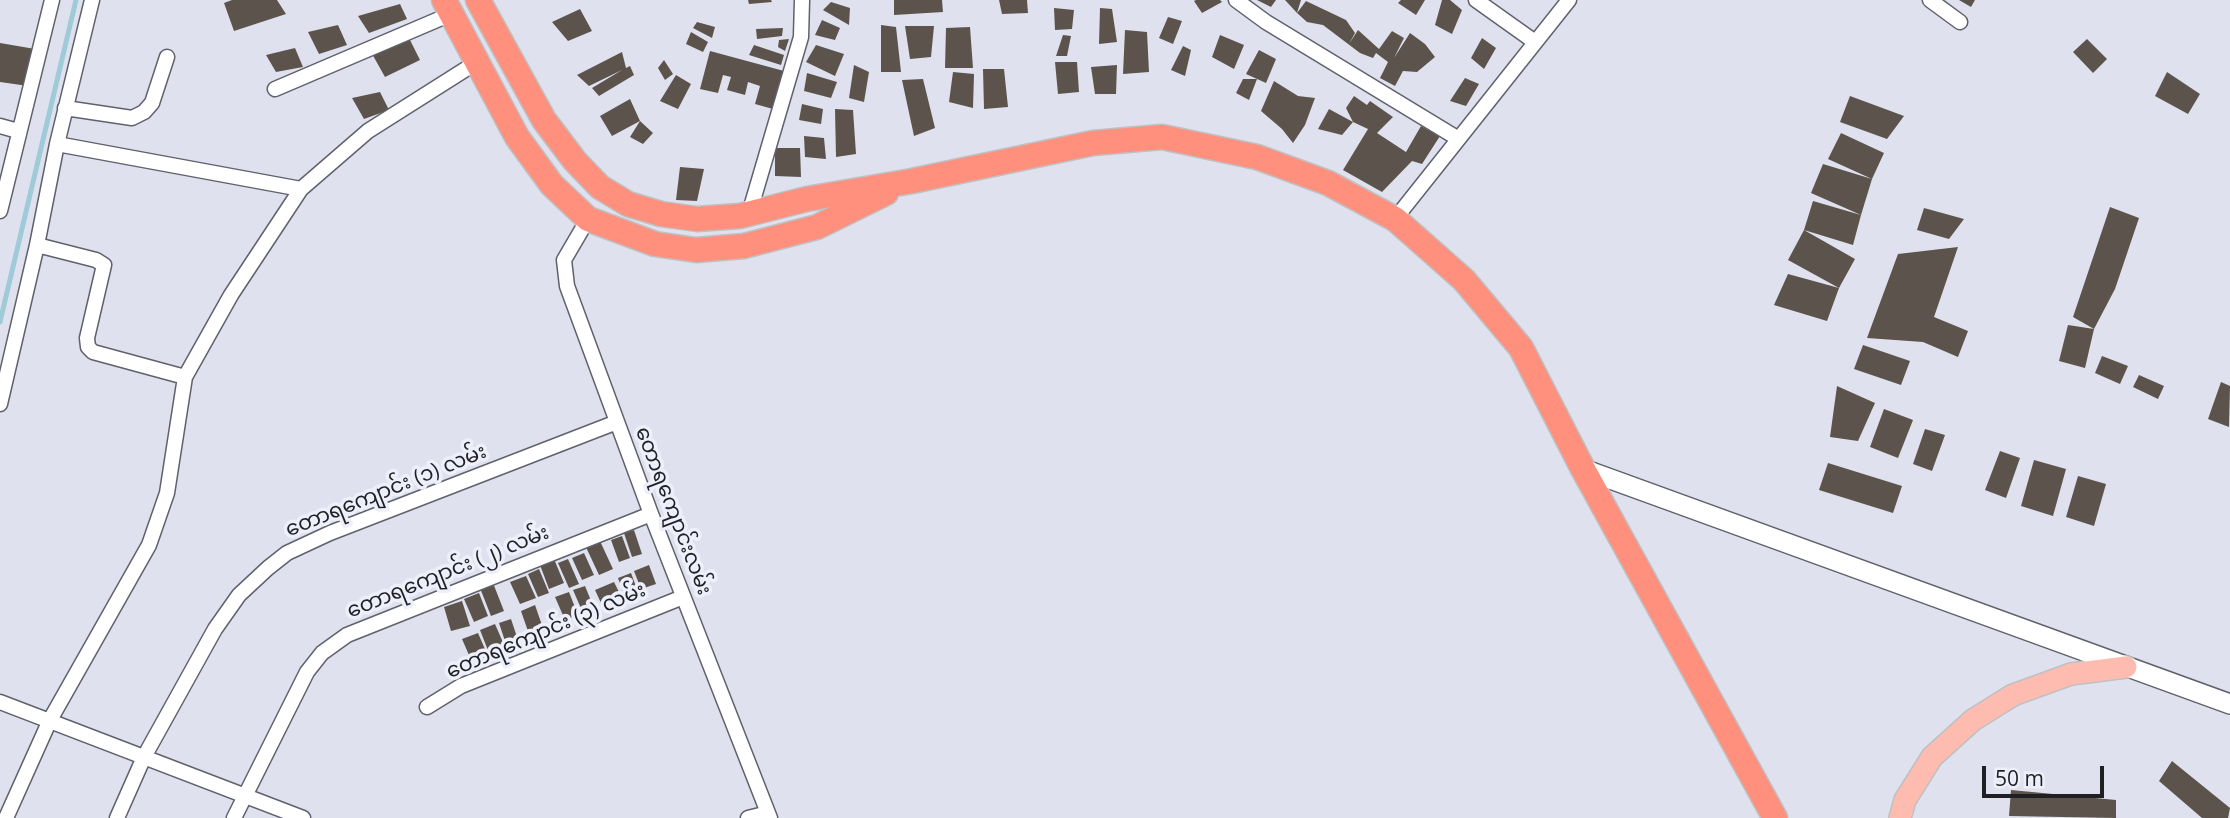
<!DOCTYPE html>
<meta charset="utf-8">
<style>
body{margin:0}
#map{position:relative;width:2230px;height:818px;overflow:hidden;background:#dfe2ee;font-family:"Open Sans",sans-serif}
canvas{display:block}
.scale{position:absolute;left:1982px;top:766px;width:122px;height:32px;box-sizing:border-box;border:4px solid #1f1f24;border-top:0;padding-left:9px;font-size:21px;line-height:24px;white-space:nowrap;color:#1f1f24;-webkit-text-stroke:5px #edeffb;paint-order:stroke}
</style>
<div id="map">
<canvas width="2230" height="818"></canvas>
<div class="scale">50 m</div>
</div>
<script>
const ctx = document.querySelector('canvas').getContext('2d');
ctx.lineJoin = 'round';
function poly(rows) {
  const path = new Path2D();
  for (const r of rows) {
    path.moveTo(r[0], r[1]);
    for (let i = 2; i < r.length; i += 2) path.lineTo(r[i], r[i + 1]);
  }
  return path;
}
function trace(path, color, width, dash) {
  ctx.strokeStyle = color;
  ctx.lineWidth = width;
  ctx.lineCap = dash ? 'butt' : 'round';
  ctx.setLineDash(dash || []);
  ctx.stroke(path);
}
function fill(path, color) {
  ctx.fillStyle = color;
  ctx.fill(path, 'evenodd');
}
function drawText(font, color, halo, rows, align = 'center') {
  ctx.font = font + ' "Open Sans","Noto Sans Myanmar",sans-serif';
  ctx.lineWidth = 7;
  ctx.setLineDash([]);
  ctx.textBaseline = 'middle';
  ctx.strokeStyle = halo;
  ctx.fillStyle = color;
  for (const [text, x, y, turn = 0] of rows) {
    ctx.save();
    ctx.translate(x, y);
    ctx.rotate((+turn || 0) * Math.PI / 180);
    ctx.textAlign = isNaN(turn) ? turn : align;
    if (halo) ctx.strokeText(text, 0, 0);
    ctx.fillText(text, 0, 0);
    ctx.restore();
  }
}
const stream = poly([
 [0,322,76,0]
]);
const building = poly([
 [232,0,277,0,286,14,234,31,224,3],
 [748,0,771,0,772,2,749,4],
 [894,0,942,0,943,12,894,15],
 [999,0,1027,0,1028,13,1002,14],
 [1196,0,1220,0,1222,2,1202,13,1194,1],
 [1257,0,1276,0,1271,7],
 [1285,0,1301,0,1297,13],
 [1401,0,1425,0,1416,15,1398,3],
 [1442,0,1450,0,1462,10,1452,34,1435,25],
 [1959,0,1975,0,1971,7],
 [1306,1,1346,20,1355,33,1349,44,1358,30,1379,49,1392,31,1404,38,1394,58,1410,33,1425,44,1435,57,1417,72,1403,71,1395,86,1380,78,1388,62,1376,53,1373,58,1360,53,1323,25,1307,22,1297,13],
 [831,2,850,8,849,25,823,10],
 [400,4,407,19,369,33,358,16],
 [1054,8,1074,10,1072,29,1055,30],
 [1100,8,1112,9,1117,42,1099,44],
 [580,9,592,31,568,41,552,22],
 [1168,17,1182,21,1173,44,1159,38],
 [822,20,840,28,835,40,815,35],
 [697,22,715,27,712,38,693,28],
 [338,25,347,45,319,54,308,32],
 [881,25,896,27,901,72,881,72],
 [905,26,934,26,931,57,910,59],
 [970,27,973,68,945,68,946,28],
 [783,28,782,36,757,39,756,29],
 [1125,30,1147,32,1149,72,1123,74],
 [691,32,708,42,703,52,686,44],
 [1063,35,1071,36,1067,56,1056,56],
 [1220,35,1244,45,1234,69,1212,57],
 [1482,38,1496,48,1484,69,1471,58],
 [789,39,785,51,778,47,779,40],
 [2087,39,2107,59,2093,73,2073,52],
 [410,40,420,60,385,77,371,52],
 [0,43,35,49,28,86,0,82],
 [754,45,784,55,781,65,749,55],
 [816,45,844,54,835,76,806,62],
 [1183,46,1191,50,1185,76,1171,70],
 [295,48,303,67,276,72,266,55],
 [1259,50,1276,59,1266,83,1246,74],
 [710,51,784,71,773,109,755,104,760,86,748,82,745,95,727,90,731,77,723,75,718,93,700,89],
 [622,52,626,68,630,66,634,75,599,96,592,88,622,70,589,86,577,75],
 [664,60,673,74,665,80,658,68],
 [1055,62,1077,62,1079,92,1058,94],
 [854,65,869,72,864,102,849,98],
 [1117,65,1116,94,1095,94,1091,67],
 [983,69,1004,69,1008,107,984,109],
 [953,72,974,74,973,108,949,102],
 [2167,72,2200,94,2188,114,2155,96],
 [807,73,837,82,831,98,804,91],
 [676,75,691,84,678,109,660,101],
 [1465,78,1479,84,1466,106,1450,101],
 [923,79,935,128,914,136,902,80],
 [1243,79,1257,79,1249,100,1236,93],
 [1274,81,1298,96,1315,98,1305,125,1293,143,1282,129,1261,111],
 [380,92,389,110,364,119,352,98],
 [1354,96,1367,105,1370,101,1393,117,1377,133,1406,152,1421,126,1440,136,1422,164,1412,161,1382,192,1343,170,1368,129,1353,122,1342,135,1318,129,1329,109,1353,122,1346,108],
 [1850,96,1904,116,1887,139,1840,122],
 [630,99,640,121,653,133,643,144,630,137,640,121,612,136,600,116],
 [802,104,823,109,821,124,799,120],
 [835,109,853,110,856,154,836,157],
 [1841,133,1884,153,1872,179,1828,159],
 [804,136,824,138,826,159,805,157],
 [775,148,800,148,801,177,775,176],
 [1823,164,1872,179,1861,215,1811,193],
 [680,167,704,169,697,201,676,200],
 [1813,201,1861,215,1853,245,1804,230,1855,259,1839,288,1788,260,1804,230],
 [2110,207,2139,218,2115,289,2094,329,2073,317],
 [1924,208,1964,219,1949,239,1917,230],
 [1958,247,1934,317,1968,331,1958,357,1923,342,1867,338,1898,254],
 [1788,274,1839,288,1827,321,1774,305],
 [2068,325,2094,329,2085,368,2059,361],
 [1863,345,1910,361,1901,385,1854,369],
 [2102,356,2128,366,2120,384,2095,373],
 [2139,375,2164,386,2158,399,2133,387],
 [2221,382,2230,386,2229,427,2208,419],
 [1837,386,1875,403,1858,441,1830,437],
 [1884,409,1913,420,1898,458,1870,447],
 [1925,429,1945,435,1932,471,1913,464],
 [2000,451,2020,458,2006,498,1985,490],
 [2034,460,2066,469,2053,516,2021,506],
 [1828,463,1902,486,1893,513,1819,490],
 [2078,476,2106,484,2094,526,2066,517],
 [634,530,642,554,632,557,624,533],
 [622,536,630,558,619,562,611,540],
 [599,539,613,569,599,575,585,545],
 [584,553,594,575,582,580,572,558],
 [554,559,564,583,549,589,540,565],
 [568,559,579,584,569,588,558,563],
 [649,565,656,584,641,589,634,571],
 [539,569,549,593,538,597,528,574],
 [631,573,638,592,625,597,618,578],
 [526,576,536,598,520,604,510,582],
 [614,582,620,594,601,603,595,590],
 [493,583,504,611,491,616,480,588],
 [585,586,594,608,583,613,573,590],
 [569,592,578,615,565,620,555,597],
 [479,593,488,616,474,622,464,599],
 [462,601,470,626,451,631,444,607],
 [535,605,544,631,530,637,521,611],
 [511,619,520,646,508,650,499,623],
 [495,624,505,647,489,653,480,630],
 [478,633,488,656,472,662,462,639],
 [2172,761,2230,808,2228,818,2202,818,2159,781],
 [2011,790,2116,800,2116,818,2009,816]
]);
const street = poly([
 [1236,0,1266,22,1457,138],
 [1476,0,1535,42],
 [1930,0,1960,22],
 [275,89,451,14],
 [65,108,132,118,144,112,152,103,167,57],
 [0,126,18,131],
 [57,144,301,189],
 [0,211,52,0],
 [749,214,801,37,802,0],
 [588,219,564,260,567,286,651,514,770,818],
 [1395,219,1569,0],
 [37,245,96,260,104,265,87,338,88,347,93,352,185,377],
 [0,404,37,245,57,144,92,0],
 [0,702,303,818],
 [427,707,461,686,683,597],
 [6,818,50,720,149,545,167,493,185,377,231,295,301,189,368,131,477,62],
 [117,818,144,757,215,629,239,595,268,568,287,553,330,533,617,422],
 [234,818,307,672,322,653,347,635,651,514],
 [748,818,768,813]
]);
const secondary = poly([
 [1583,469,2230,704]
]);
const primary = poly([
 [1900,818,1905,800,1932,757,1973,720,2013,695,2071,674,2126,667]
]);
const highway = poly([
 [444,0,517,137,552,185,588,219,655,244,696,250,744,246,817,227,886,193],
 [478,0,544,120,575,161,600,187,628,204,661,214,697,219,740,216,807,199,912,181,1093,143,1162,137,1257,157,1328,183,1395,219,1464,280,1521,348,1583,469,1775,818]
]);
const streetNames = [
 ["တောရကျောင်း (၁) လမ်း",386,491,-22],
 ["တောရကျောင်းလမ်း",673,511,69],
 ["တောရကျောင်း (၂) လမ်း",448,572,-22],
 ["တောရကျောင်း (၃) လမ်း",546,631,-23]
];
trace(stream, '#9ecbd7', 5);
fill(building, '#5c534c');
trace(street, '#5f616b', 17);
trace(secondary, '#5f616b', 22);
trace(primary, '#c0c0c2', 24);
trace(highway, '#c0c0c2', 27);
trace(street, '#fff', 14);
trace(secondary, '#fff', 19);
trace(primary, '#febcb1', 21);
trace(highway, '#fe907d', 24);
drawText('21px', '#1f1f24', '#edeffb', streetNames);
</script>
